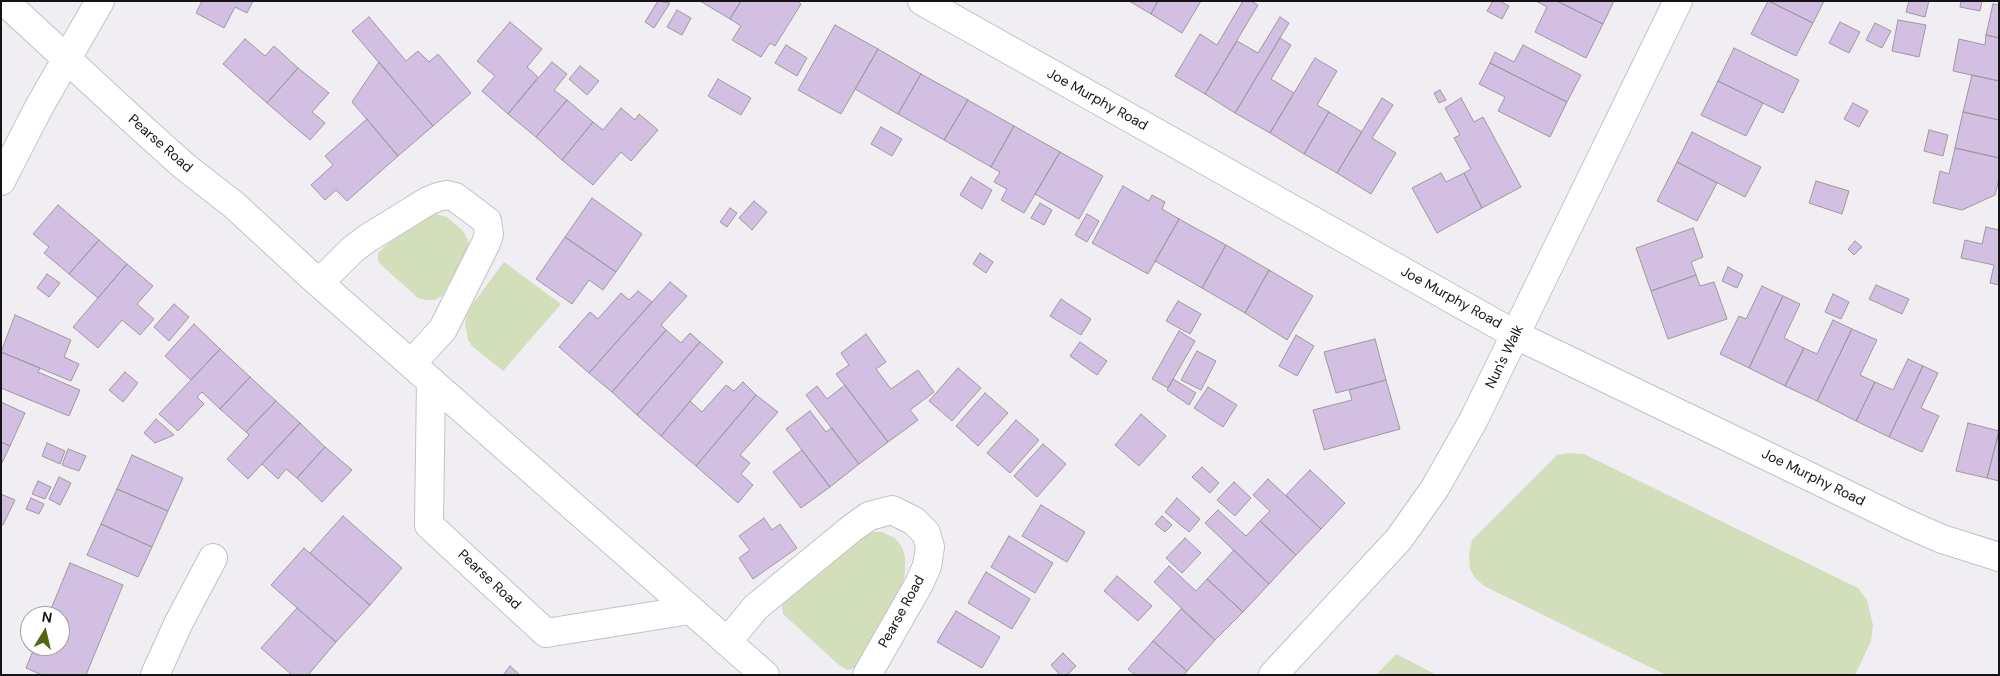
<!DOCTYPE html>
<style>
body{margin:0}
#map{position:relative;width:2000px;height:676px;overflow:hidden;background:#f1eef3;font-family:"DM Sans",sans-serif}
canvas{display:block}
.frame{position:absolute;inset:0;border:2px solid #141315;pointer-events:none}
.north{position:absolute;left:20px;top:606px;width:50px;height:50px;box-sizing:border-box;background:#fff;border:1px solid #a1a1a1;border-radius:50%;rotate:9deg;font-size:14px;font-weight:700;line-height:20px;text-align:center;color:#141315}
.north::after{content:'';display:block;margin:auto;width:18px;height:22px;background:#536610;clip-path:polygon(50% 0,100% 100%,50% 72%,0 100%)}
</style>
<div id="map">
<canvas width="2000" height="676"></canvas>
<div class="frame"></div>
<div class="north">N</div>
</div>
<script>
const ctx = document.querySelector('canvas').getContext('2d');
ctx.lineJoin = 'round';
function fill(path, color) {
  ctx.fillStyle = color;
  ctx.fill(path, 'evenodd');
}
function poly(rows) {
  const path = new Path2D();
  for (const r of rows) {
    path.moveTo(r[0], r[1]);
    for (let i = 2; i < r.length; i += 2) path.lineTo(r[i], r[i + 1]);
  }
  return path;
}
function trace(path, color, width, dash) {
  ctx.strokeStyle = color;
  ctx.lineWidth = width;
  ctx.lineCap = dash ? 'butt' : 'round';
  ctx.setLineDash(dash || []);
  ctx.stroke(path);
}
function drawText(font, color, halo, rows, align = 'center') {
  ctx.font = font + ' "DM Sans",sans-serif';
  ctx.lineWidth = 4;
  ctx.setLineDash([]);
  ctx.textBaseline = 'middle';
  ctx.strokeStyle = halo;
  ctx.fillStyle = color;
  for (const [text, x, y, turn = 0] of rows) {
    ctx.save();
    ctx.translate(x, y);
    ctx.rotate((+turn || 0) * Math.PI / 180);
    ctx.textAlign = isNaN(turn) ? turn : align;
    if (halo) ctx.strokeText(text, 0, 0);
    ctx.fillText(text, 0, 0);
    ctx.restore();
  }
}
const green = poly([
 [436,214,447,217,463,231,468,240,469,248,442,296,435,300,426,300,418,298,378,262,378,253,385,246,427,216],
 [504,262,561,304,503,371,472,346,468,340,465,323,469,309],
 [1569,453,1584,454,1858,588,1867,600,1873,625,1871,641,1855,675,1666,675,1484,586,1475,578,1470,569,1469,554,1472,540,1557,455],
 [873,532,882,532,895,538,902,547,905,557,905,572,903,586,857,667,848,670,839,665,783,614,782,608,783,602,864,536],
 [1396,654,1437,675,1376,675]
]);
const building = poly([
 [202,1,253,1,247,13,235,7,224,28,196,13,202,1],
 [658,1,670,3,654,28,645,22,658,1],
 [700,1,741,1,730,19,700,1],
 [741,1,797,1,801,4,775,46,770,43,761,57,732,40,741,26,730,19,741,1],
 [1129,1,1158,1,1151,14,1129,1],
 [1158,1,1201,1,1182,33,1151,14,1158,1],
 [1243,1,1251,1,1258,5,1205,94,1175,76,1200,34,1217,45,1243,1],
 [1493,1,1500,1,1509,6,1502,19,1487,11,1493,1],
 [1536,1,1557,1,1603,24,1586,58,1535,32,1547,7,1536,1],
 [1557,1,1614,1,1603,24,1557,1],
 [1768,1,1813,23,1796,56,1751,34,1768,1],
 [1769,1,1824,1,1813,23,1769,1],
 [1909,1,1929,1,1925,17,1906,12,1909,1],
 [1961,1,1982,1,1980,11,1960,7,1961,1],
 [1993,4,1999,5,1999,38,1986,35,1993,4],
 [677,10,691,18,682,35,667,27,677,10],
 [369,17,406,61,418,51,429,62,438,54,471,93,433,126,352,31,369,17],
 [1280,17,1289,23,1235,113,1205,94,1237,41,1258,53,1280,17],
 [1898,20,1926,25,1919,57,1892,51,1898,20],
 [510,22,542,49,527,67,538,77,508,114,482,91,495,76,477,61,510,22],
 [1840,22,1860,32,1849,53,1829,43,1840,22],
 [1875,23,1891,31,1882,48,1866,40,1875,23],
 [835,25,878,49,841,114,798,90,835,25],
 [1986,35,1999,38,1999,81,1953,71,1959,39,1985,45,1986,35],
 [1280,38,1291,45,1271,79,1294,93,1270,133,1235,113,1280,38],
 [245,39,265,56,274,46,298,68,267,103,223,64,245,39],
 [786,45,807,58,797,76,775,63,786,45],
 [1523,45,1581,75,1567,102,1490,63,1495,52,1514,62,1523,45],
 [1734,48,1799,80,1783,113,1718,81,1734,48],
 [878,49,921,74,898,114,855,89,878,49],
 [1315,58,1337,71,1317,105,1329,112,1304,154,1270,133,1315,58],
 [379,62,433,126,398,156,352,102,379,62],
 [552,62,567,74,554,90,567,100,536,137,508,114,552,62],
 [1490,63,1567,102,1550,137,1498,111,1505,97,1479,84,1490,63],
 [580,66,599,81,587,95,569,79,580,66],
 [298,68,329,93,312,112,325,123,310,140,267,103,298,68],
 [921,74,968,100,944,140,898,114,921,74],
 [1972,75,1999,81,1999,120,1963,112,1972,75],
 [718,79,751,98,741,115,708,96,718,79],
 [1718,81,1763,103,1746,136,1701,115,1718,81],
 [1440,90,1446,100,1439,103,1434,93,1440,90],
 [1382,98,1393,105,1372,138,1396,153,1371,194,1337,173,1382,98],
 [1461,98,1474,122,1483,117,1521,187,1482,208,1464,173,1471,169,1454,138,1460,135,1445,108,1461,98],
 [567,100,593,122,562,160,536,137,567,100],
 [968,100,1014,126,991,167,944,140,968,100],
 [1853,103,1868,111,1859,127,1844,119,1853,103],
 [621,108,635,120,639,114,658,130,631,161,621,152,593,185,562,160,593,122,603,130,621,108],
 [1329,112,1362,132,1337,173,1304,154,1329,112],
 [1963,112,1999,120,1999,158,1955,148,1963,112],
 [367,119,398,156,347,201,336,190,325,200,311,185,333,165,325,156,367,119],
 [1014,126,1060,152,1024,213,1001,200,1007,189,994,182,1000,172,991,167,1014,126],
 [881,127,902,139,892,156,871,144,881,127],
 [1929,130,1948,135,1943,156,1924,151,1929,130],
 [1692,132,1761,167,1745,197,1677,162,1692,132],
 [1955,148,1999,158,1999,179,1995,195,1962,210,1933,203,1940,171,1949,174,1955,148],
 [1060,152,1103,176,1079,219,1035,194,1060,152],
 [1677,162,1717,183,1697,221,1657,201,1677,162],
 [1441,173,1446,182,1464,173,1482,208,1437,233,1412,188,1441,173],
 [971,177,992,190,982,209,960,195,971,177],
 [1816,181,1849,191,1842,214,1809,203,1816,181],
 [1123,186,1149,201,1152,195,1165,202,1162,209,1179,219,1148,274,1092,243,1123,186],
 [592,198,642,234,616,272,565,237,592,198],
 [754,201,767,212,752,230,739,218,754,201],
 [1040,203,1052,210,1044,225,1031,218,1040,203],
 [58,205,99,240,69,274,44,253,49,247,33,234,58,205],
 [730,208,737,213,727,227,720,222,730,208],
 [1087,214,1099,221,1087,242,1075,235,1087,214],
 [1179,219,1226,245,1202,288,1155,261,1179,219],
 [1986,227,1999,230,1999,285,1990,283,1994,265,1961,258,1965,240,1982,244,1986,227],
 [1693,228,1703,257,1691,262,1696,275,1651,291,1636,248,1693,228],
 [565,237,616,272,603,290,589,280,572,304,536,279,565,237],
 [99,240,127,264,98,298,69,274,99,240],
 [1855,241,1862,247,1854,255,1848,249,1855,241],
 [1226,245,1269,270,1245,313,1202,288,1226,245],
 [980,253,993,262,986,273,973,264,980,253],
 [127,264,153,286,137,304,154,319,140,335,122,320,98,348,73,327,127,264],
 [1728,267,1743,275,1737,288,1722,281,1728,267],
 [1269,270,1313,296,1287,340,1245,313,1269,270],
 [47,274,60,283,49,297,37,288,47,274],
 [1696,275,1700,286,1714,282,1727,319,1668,339,1651,291,1696,275],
 [670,282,687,296,661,325,666,330,612,392,589,373,670,282],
 [1876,285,1909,299,1902,314,1869,299,1876,285],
 [1762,286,1783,296,1749,368,1720,354,1739,316,1746,319,1762,286],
 [638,291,652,302,589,373,559,347,590,312,598,319,621,293,629,300,638,291],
 [1833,294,1849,302,1841,319,1825,312,1833,294],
 [1783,296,1800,304,1784,338,1804,348,1785,386,1749,368,1783,296],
 [1061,299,1091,319,1081,335,1050,316,1061,299],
 [1178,301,1201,314,1190,334,1166,321,1178,301],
 [174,304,189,317,169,341,154,327,174,304],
 [15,315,71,340,64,357,79,364,71,381,1,352,15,315],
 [1833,320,1852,329,1817,401,1785,386,1804,348,1817,354,1833,320],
 [194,324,220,349,191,380,165,356,194,324],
 [1852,329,1877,340,1860,375,1875,382,1856,421,1817,401,1852,329],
 [666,330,681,343,690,333,700,342,637,415,612,392,666,330],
 [1179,331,1195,341,1168,388,1152,379,1179,331],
 [866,334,886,362,876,369,891,389,918,370,934,392,910,410,918,420,888,442,836,374,849,365,841,353,866,334],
 [1296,335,1314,346,1297,376,1279,366,1296,335],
 [1375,339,1386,380,1336,393,1324,352,1375,339],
 [700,342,723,362,661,436,637,415,700,342],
 [1080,342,1107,361,1097,375,1070,356,1080,342],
 [220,349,250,377,220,409,202,392,197,397,204,404,178,431,159,414,220,349],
 [1197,351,1216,361,1201,390,1181,380,1197,351],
 [1,352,40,368,38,372,80,390,69,416,1,388,1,352],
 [1908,359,1923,366,1889,437,1856,421,1875,382,1893,390,1908,359],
 [1923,366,1938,373,1921,408,1939,416,1922,452,1889,437,1923,366],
 [958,368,981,388,952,421,929,401,958,368],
 [125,372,138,383,123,402,109,390,125,372],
 [250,377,276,401,246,432,220,409,250,377],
 [1173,379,1196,393,1189,405,1167,390,1173,379],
 [1386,380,1400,429,1324,450,1313,410,1352,400,1349,390,1386,380],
 [743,382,756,395,696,466,661,436,690,401,702,412,726,385,734,391,743,382],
 [845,385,888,442,859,464,806,395,817,386,827,399,845,385],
 [1208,387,1237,405,1223,427,1194,408,1208,387],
 [985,393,1008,413,978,446,956,426,985,393],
 [756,395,778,412,740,455,750,463,741,474,753,485,738,503,696,466,756,395],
 [276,401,300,423,248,479,227,459,249,435,246,432,276,401],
 [1,402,25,413,10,446,1,442,1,402],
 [810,411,826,432,832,428,859,464,830,487,786,429,810,411],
 [1141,414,1166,436,1139,466,1115,445,1141,414],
 [156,419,174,435,155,443,144,433,156,419],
 [1016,420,1039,440,1010,473,987,453,1016,420],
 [300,423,325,447,297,478,286,469,278,479,262,464,300,423],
 [1968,423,1999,431,1987,478,1956,471,1968,423],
 [1999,431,1999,481,1987,478,1999,431],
 [1,442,10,446,1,465,1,442],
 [47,443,65,451,60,464,42,456,47,443],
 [1043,444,1066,464,1037,497,1014,476,1043,444],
 [325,447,352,470,322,502,297,478,325,447],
 [68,449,86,456,79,471,62,465,68,449],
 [802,450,830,487,801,508,773,472,802,450],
 [132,455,183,478,168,511,117,489,132,455],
 [1202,467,1219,483,1210,493,1192,477,1202,467],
 [1310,470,1345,503,1321,529,1286,495,1310,470],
 [59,477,71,483,60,505,49,499,59,477],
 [1268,479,1321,529,1296,555,1260,521,1270,511,1253,495,1268,479],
 [38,481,51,487,45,499,32,494,38,481],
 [1234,482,1251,498,1235,516,1217,500,1234,482],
 [117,489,168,511,152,547,101,524,117,489],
 [1,494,15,500,3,525,1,524,1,494],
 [31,498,44,504,39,514,26,509,31,498],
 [1177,498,1200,519,1189,532,1165,512,1177,498],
 [1041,505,1085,532,1067,562,1022,536,1041,505],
 [1218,510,1246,536,1260,521,1296,555,1269,584,1205,523,1218,510],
 [343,516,402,568,370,605,310,553,343,516],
 [1162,516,1172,525,1165,532,1155,524,1162,516],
 [764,518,772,530,780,524,797,548,753,579,739,558,750,550,739,536,764,518],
 [101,524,152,547,138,577,87,555,101,524],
 [1009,536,1053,563,1035,593,991,567,1009,536],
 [1185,538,1201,553,1182,573,1166,558,1185,538],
 [304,548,370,605,336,642,271,585,304,548],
 [1234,550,1269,584,1243,612,1207,579,1234,550],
 [70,563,123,585,86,675,42,675,26,668,35,646,60,646,60,616,48,616,70,563],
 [1169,566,1196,591,1207,579,1243,612,1215,640,1154,582,1169,566],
 [986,572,1030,599,1012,629,968,603,986,572],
 [1117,576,1152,606,1138,621,1104,591,1117,576],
 [297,608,336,642,308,675,292,675,261,648,297,608],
 [1181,609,1215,640,1187,671,1153,641,1181,609],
 [956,611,1000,637,982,668,937,642,956,611],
 [1153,641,1187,671,1184,675,1135,675,1128,669,1153,641],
 [1063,653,1076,666,1067,675,1060,675,1051,665,1063,653],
 [510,666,520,675,503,675,510,666]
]);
const minor = poly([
 [4,1,134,121,184,166,234,205,310,275,765,675],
 [922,1,1516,335,1910,525,1942,539,1999,557],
 [1,181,39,107,100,1],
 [319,283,353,249,368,238,428,201,438,197,446,195,455,197,487,221,489,234,486,243,443,329,412,363],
 [431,381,429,525,546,633,690,610],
 [727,642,756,607,851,529,869,516,892,510,914,521,926,533,930,547,927,566,919,584,867,675],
 [155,675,178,624,213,558],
 [1273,675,1399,539,1435,488,1473,421,1678,1]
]);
const streetNames = [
 ["Joe Murphy Road",1097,100,29],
 ["Pearse Road",160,144,41],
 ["Joe Murphy Road",1451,298,29],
 ["Nun's Walk",1505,357,-64],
 ["Joe Murphy Road",1813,478,26],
 ["Pearse Road",489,580,43],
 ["Pearse Road",902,612,-61]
];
fill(green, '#d3debb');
fill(building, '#d2bfe1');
trace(building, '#9c999e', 1);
trace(minor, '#c4c1c6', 30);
trace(minor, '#fff', 28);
drawText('14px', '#141315', '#fff', streetNames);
</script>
